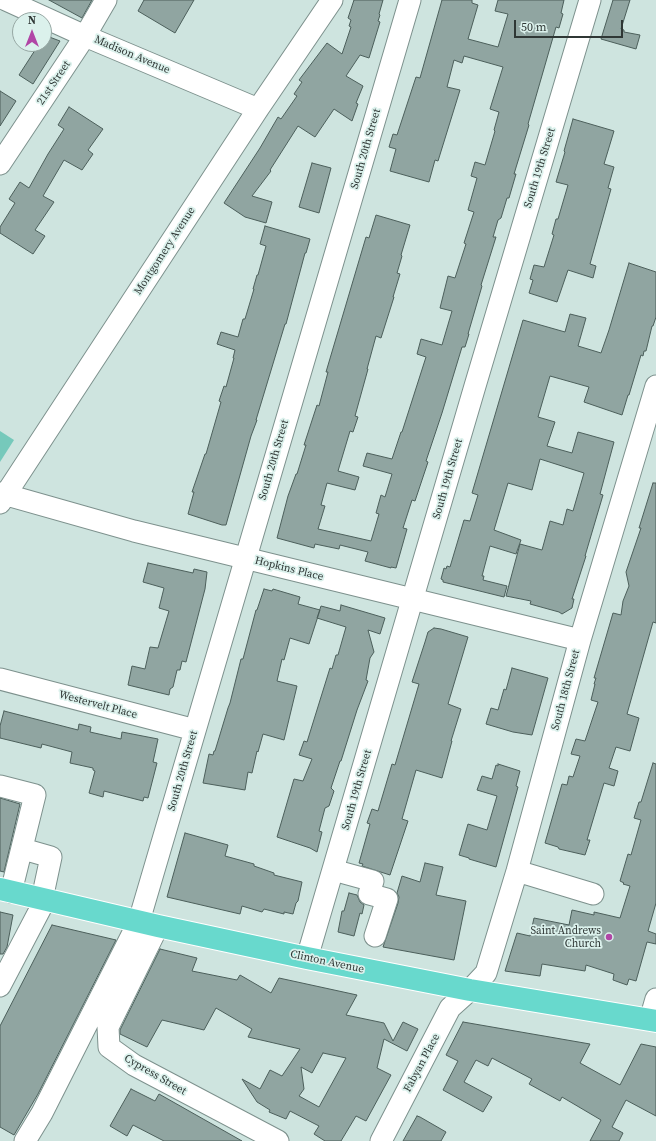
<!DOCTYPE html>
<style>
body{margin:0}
#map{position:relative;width:656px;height:1141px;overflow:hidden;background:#cee4df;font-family:"Source Serif 4",serif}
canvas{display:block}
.north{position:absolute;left:12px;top:12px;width:40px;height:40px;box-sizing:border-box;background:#dbf1ec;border:1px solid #96a7a3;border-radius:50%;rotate:0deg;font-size:11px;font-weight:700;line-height:16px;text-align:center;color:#2f3735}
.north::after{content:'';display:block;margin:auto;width:14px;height:18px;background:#b146a6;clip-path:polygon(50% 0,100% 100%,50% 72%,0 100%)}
.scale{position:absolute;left:514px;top:20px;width:109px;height:18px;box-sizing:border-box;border:2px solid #2f3735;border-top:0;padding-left:5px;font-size:12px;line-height:14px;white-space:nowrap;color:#2f3735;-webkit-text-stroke:3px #dbf1ec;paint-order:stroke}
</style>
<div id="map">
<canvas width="656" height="1141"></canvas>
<div class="north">N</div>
<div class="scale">50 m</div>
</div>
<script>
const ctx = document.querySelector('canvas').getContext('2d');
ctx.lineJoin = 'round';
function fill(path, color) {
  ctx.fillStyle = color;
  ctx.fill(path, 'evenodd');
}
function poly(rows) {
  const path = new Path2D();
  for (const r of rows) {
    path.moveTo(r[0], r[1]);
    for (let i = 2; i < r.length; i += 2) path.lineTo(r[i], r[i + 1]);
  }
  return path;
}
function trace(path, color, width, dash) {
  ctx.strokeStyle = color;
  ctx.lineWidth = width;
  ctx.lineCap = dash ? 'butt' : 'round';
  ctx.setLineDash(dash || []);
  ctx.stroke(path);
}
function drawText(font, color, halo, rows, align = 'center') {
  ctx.font = font + ' "Source Serif 4",serif';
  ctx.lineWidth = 3.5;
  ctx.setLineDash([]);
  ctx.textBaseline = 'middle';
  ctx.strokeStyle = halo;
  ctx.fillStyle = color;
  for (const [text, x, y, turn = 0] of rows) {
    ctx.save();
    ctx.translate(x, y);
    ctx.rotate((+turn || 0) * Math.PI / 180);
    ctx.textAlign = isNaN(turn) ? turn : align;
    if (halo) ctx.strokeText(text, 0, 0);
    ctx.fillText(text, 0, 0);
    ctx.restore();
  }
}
const green = poly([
 [0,431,14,440,0,462]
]);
const building = poly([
 [49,0,92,0,82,18,49,0],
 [144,0,194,0,175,33,138,11,144,0],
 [354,0,383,0,379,14,380,15,378,21,380,22,369,58,360,55,346,76,363,86,356,103,358,104,352,121,334,109,315,137,298,126,270,170,271,171,252,196,272,202,266,223,245,217,224,203,260,148,278,117,281,119,297,96,294,94,302,82,299,80,327,43,342,54,351,27,349,26,351,20,348,18,354,0],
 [442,0,472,0,472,3,478,5,468,39,498,47,508,14,495,11,498,0,564,0,561,13,563,14,559,28,556,27,528,124,529,125,514,174,516,174,509,198,507,198,501,218,498,220,493,237,496,237,481,285,482,286,468,334,469,334,465,347,462,347,442,413,426,461,428,462,415,501,412,500,403,528,407,529,396,568,391,567,391,568,365,561,368,552,340,545,339,549,315,544,314,548,277,538,288,496,296,474,297,474,306,445,304,445,317,405,319,406,328,372,326,372,366,237,369,238,376,215,410,225,401,255,402,256,397,273,400,274,393,297,394,297,381,338,376,336,367,369,368,369,355,416,358,417,353,432,350,431,338,471,359,477,355,490,327,483,321,505,325,506,318,529,371,541,379,514,376,513,381,495,385,497,392,474,363,466,367,453,392,459,401,432,402,432,426,357,417,354,421,339,442,345,452,311,440,308,448,276,455,278,466,244,464,243,474,212,468,210,477,178,471,176,475,162,485,165,495,131,494,130,499,112,490,109,503,67,464,56,462,63,454,60,447,87,460,90,438,161,435,160,429,182,390,171,396,149,389,147,393,134,397,135,416,77,420,78,442,0],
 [613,0,630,0,621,29,624,30,624,32,640,35,636,49,601,39,613,0],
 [44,35,60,41,33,84,19,75,39,44,44,44,44,35],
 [0,91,16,101,0,126,0,91],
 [69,107,103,129,88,150,93,154,82,170,64,160,43,196,54,202,35,230,45,236,33,254,0,233,0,227,15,203,9,199,20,182,29,188,48,154,64,129,58,125,69,107],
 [573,119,614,131,604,164,614,167,608,188,611,189,590,264,596,266,593,278,568,270,557,302,529,293,533,280,530,279,534,265,544,267,554,235,552,234,556,219,558,219,568,185,556,182,565,152,564,151,573,119],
 [312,163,331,168,319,213,299,207,312,163],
 [265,226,310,239,306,253,305,253,286,324,285,324,256,420,257,420,251,436,226,525,222,525,188,514,194,492,192,492,205,454,206,454,221,402,219,401,224,386,226,387,234,358,233,358,235,350,217,344,221,332,238,337,243,319,245,319,254,289,253,289,257,275,258,275,266,246,260,244,265,226],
 [629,263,656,272,656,317,653,326,652,326,646,351,644,351,643,356,641,355,629,395,628,395,622,415,584,402,589,387,550,376,538,417,555,422,547,446,572,453,578,432,614,442,600,494,603,495,585,556,586,556,572,599,574,599,572,608,562,614,559,612,530,604,531,601,506,596,520,544,542,550,550,521,563,525,567,509,573,511,584,473,540,459,532,490,508,483,494,530,521,540,516,554,490,546,482,576,484,576,483,580,507,586,504,597,443,582,443,580,441,579,444,568,446,569,447,566,450,567,464,520,470,521,478,495,472,493,523,320,565,332,570,314,586,318,578,346,601,353,609,330,629,263],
 [653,483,656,483,656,623,653,622,627,714,639,718,630,751,616,747,609,768,618,771,614,786,604,783,587,840,590,840,585,855,559,849,558,847,545,843,562,784,567,785,569,776,573,777,580,756,571,754,576,739,585,741,598,702,591,700,595,684,594,684,596,678,594,678,613,613,621,615,623,601,629,586,626,572,641,528,639,528,653,483],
 [148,563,193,573,194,569,207,572,205,589,186,662,182,661,180,670,177,670,173,687,170,689,169,695,128,685,132,666,145,669,150,647,158,648,169,611,159,608,164,588,143,582,148,563],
 [264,589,272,591,273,589,300,597,298,604,320,610,309,644,290,638,284,660,282,659,277,681,297,686,284,740,263,734,258,752,257,751,252,773,248,772,245,790,203,783,209,754,213,755,214,751,215,751,228,708,230,703,241,659,243,659,256,610,257,610,264,589],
 [341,605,385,618,380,634,368,630,374,652,370,658,366,680,368,681,357,710,341,761,340,761,331,788,334,791,329,806,325,808,319,831,322,832,317,852,310,848,277,837,294,779,303,781,312,759,299,755,304,741,307,742,330,668,332,669,336,655,338,655,346,627,317,618,321,606,340,611,341,605],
 [434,628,441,629,468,637,448,704,461,709,451,741,452,741,442,778,416,770,402,819,408,821,390,875,362,866,363,864,359,863,370,824,367,823,372,809,378,811,392,764,395,765,419,684,412,682,425,642,428,632,434,628],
 [512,668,548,678,532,735,513,732,486,724,491,708,498,710,504,689,506,690,512,668],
 [4,711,78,730,79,724,91,727,90,732,121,739,122,732,158,739,153,762,157,763,148,798,144,797,143,801,104,791,103,797,89,793,95,771,93,770,93,768,70,763,72,752,42,744,41,748,0,738,0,726,4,711],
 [653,763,656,764,656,903,648,931,656,934,656,944,647,942,636,981,629,979,627,985,613,980,614,974,586,965,585,971,542,964,540,976,505,971,517,933,530,936,534,918,569,925,572,910,594,915,594,912,620,918,630,886,623,884,624,883,620,881,628,854,631,855,641,820,634,818,639,802,641,802,653,763],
 [498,764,520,771,516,786,518,787,496,867,469,859,469,858,459,855,468,824,487,830,497,796,477,790,482,776,492,779,496,765,498,766,498,764],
 [0,798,20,804,4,872,0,871,0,798],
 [185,833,228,845,225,856,254,864,254,866,274,873,274,875,302,882,298,901,296,903,293,914,284,912,284,914,264,909,262,912,242,906,240,914,167,897,185,833],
 [425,863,443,867,436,895,466,901,454,960,383,947,398,903,399,897,397,893,402,876,420,882,425,863],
 [349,893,357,895,360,902,364,905,362,914,360,913,354,936,338,932,342,911,344,911,349,893],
 [0,912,13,915,7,947,3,954,0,954,0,912],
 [52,925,116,940,38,1094,14,1135,0,1127,0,1026,52,925],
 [160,949,197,958,192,971,237,980,240,975,271,993,279,978,357,995,346,1015,384,1023,393,1041,403,1022,418,1029,407,1051,384,1039,377,1068,391,1075,366,1121,356,1116,341,1141,325,1141,314,1134,319,1126,290,1111,286,1119,269,1112,270,1110,257,1102,242,1079,260,1089,270,1070,282,1076,300,1049,248,1037,252,1029,216,1008,204,1030,162,1020,147,1047,120,1034,120,1030,160,949],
 [323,1053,346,1058,319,1107,299,1096,304,1089,301,1067,312,1073,323,1053],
 [463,1022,590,1044,580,1063,620,1085,641,1044,656,1047,656,1116,626,1100,612,1127,623,1133,619,1141,590,1141,601,1120,562,1097,560,1101,529,1084,532,1079,492,1058,488,1066,476,1060,464,1082,492,1097,483,1112,443,1090,458,1061,446,1055,463,1022],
 [131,1089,155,1101,159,1094,242,1141,164,1141,133,1125,127,1136,110,1126,131,1089],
 [417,1116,420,1117,446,1132,441,1141,403,1141,417,1116]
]);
const minor = poly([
 [6,0,85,36,258,109],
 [0,164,85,36,106,0],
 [0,493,134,531,580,640],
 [0,503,258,109,332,0],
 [0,679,195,730],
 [0,786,35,795,11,892],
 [23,849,51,857,42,899],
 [333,870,373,881,369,894,387,899,375,936],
 [517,871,593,894],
 [158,926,108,1027,109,1047,134,1065,278,1141],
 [307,958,475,386,590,0],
 [0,986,45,900],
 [650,1020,656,999],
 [25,1141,42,1113,139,921,410,0],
 [381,1141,450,1008,470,990,486,973,517,871,580,640,656,386]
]);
const major = poly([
 [0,889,158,926,307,958,470,990,656,1021]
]);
const markers = [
 [609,937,4,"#b146a6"]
];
const streetNames = [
 ["Madison Avenue",132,55,23],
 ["21st Street",54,83,-56],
 ["South 20th Street",366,149,-74],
 ["South 19th Street",540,168,-73],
 ["Montgomery Avenue",165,251,-57],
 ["South 20th Street",274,460,-74],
 ["South 19th Street",448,479,-74],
 ["Hopkins Place",289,569,14],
 ["South 18th Street",566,690,-75],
 ["Westervelt Place",98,705,15],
 ["South 20th Street",183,771,-74],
 ["South 19th Street",357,790,-74],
 ["Clinton Avenue",327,962,12],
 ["Fabyan Place",422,1063,-62],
 ["Cypress Street",155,1075,30]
];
const poiNames = [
 ["Saint Andrews",601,931],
 ["Church",601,944]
];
fill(green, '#76c9bb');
fill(building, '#90a5a1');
trace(building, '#4c5f5b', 1);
trace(minor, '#7d918d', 23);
trace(major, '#fff', 24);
trace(minor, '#fff', 21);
trace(major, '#68d9cd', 22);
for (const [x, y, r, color] of markers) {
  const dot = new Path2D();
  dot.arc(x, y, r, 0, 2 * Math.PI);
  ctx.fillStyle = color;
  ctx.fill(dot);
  trace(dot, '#dbf1ec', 1.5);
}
drawText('11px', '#2f3735', '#dbf1ec', streetNames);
drawText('11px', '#2f3735', '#dbf1ec', poiNames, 'right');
</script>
